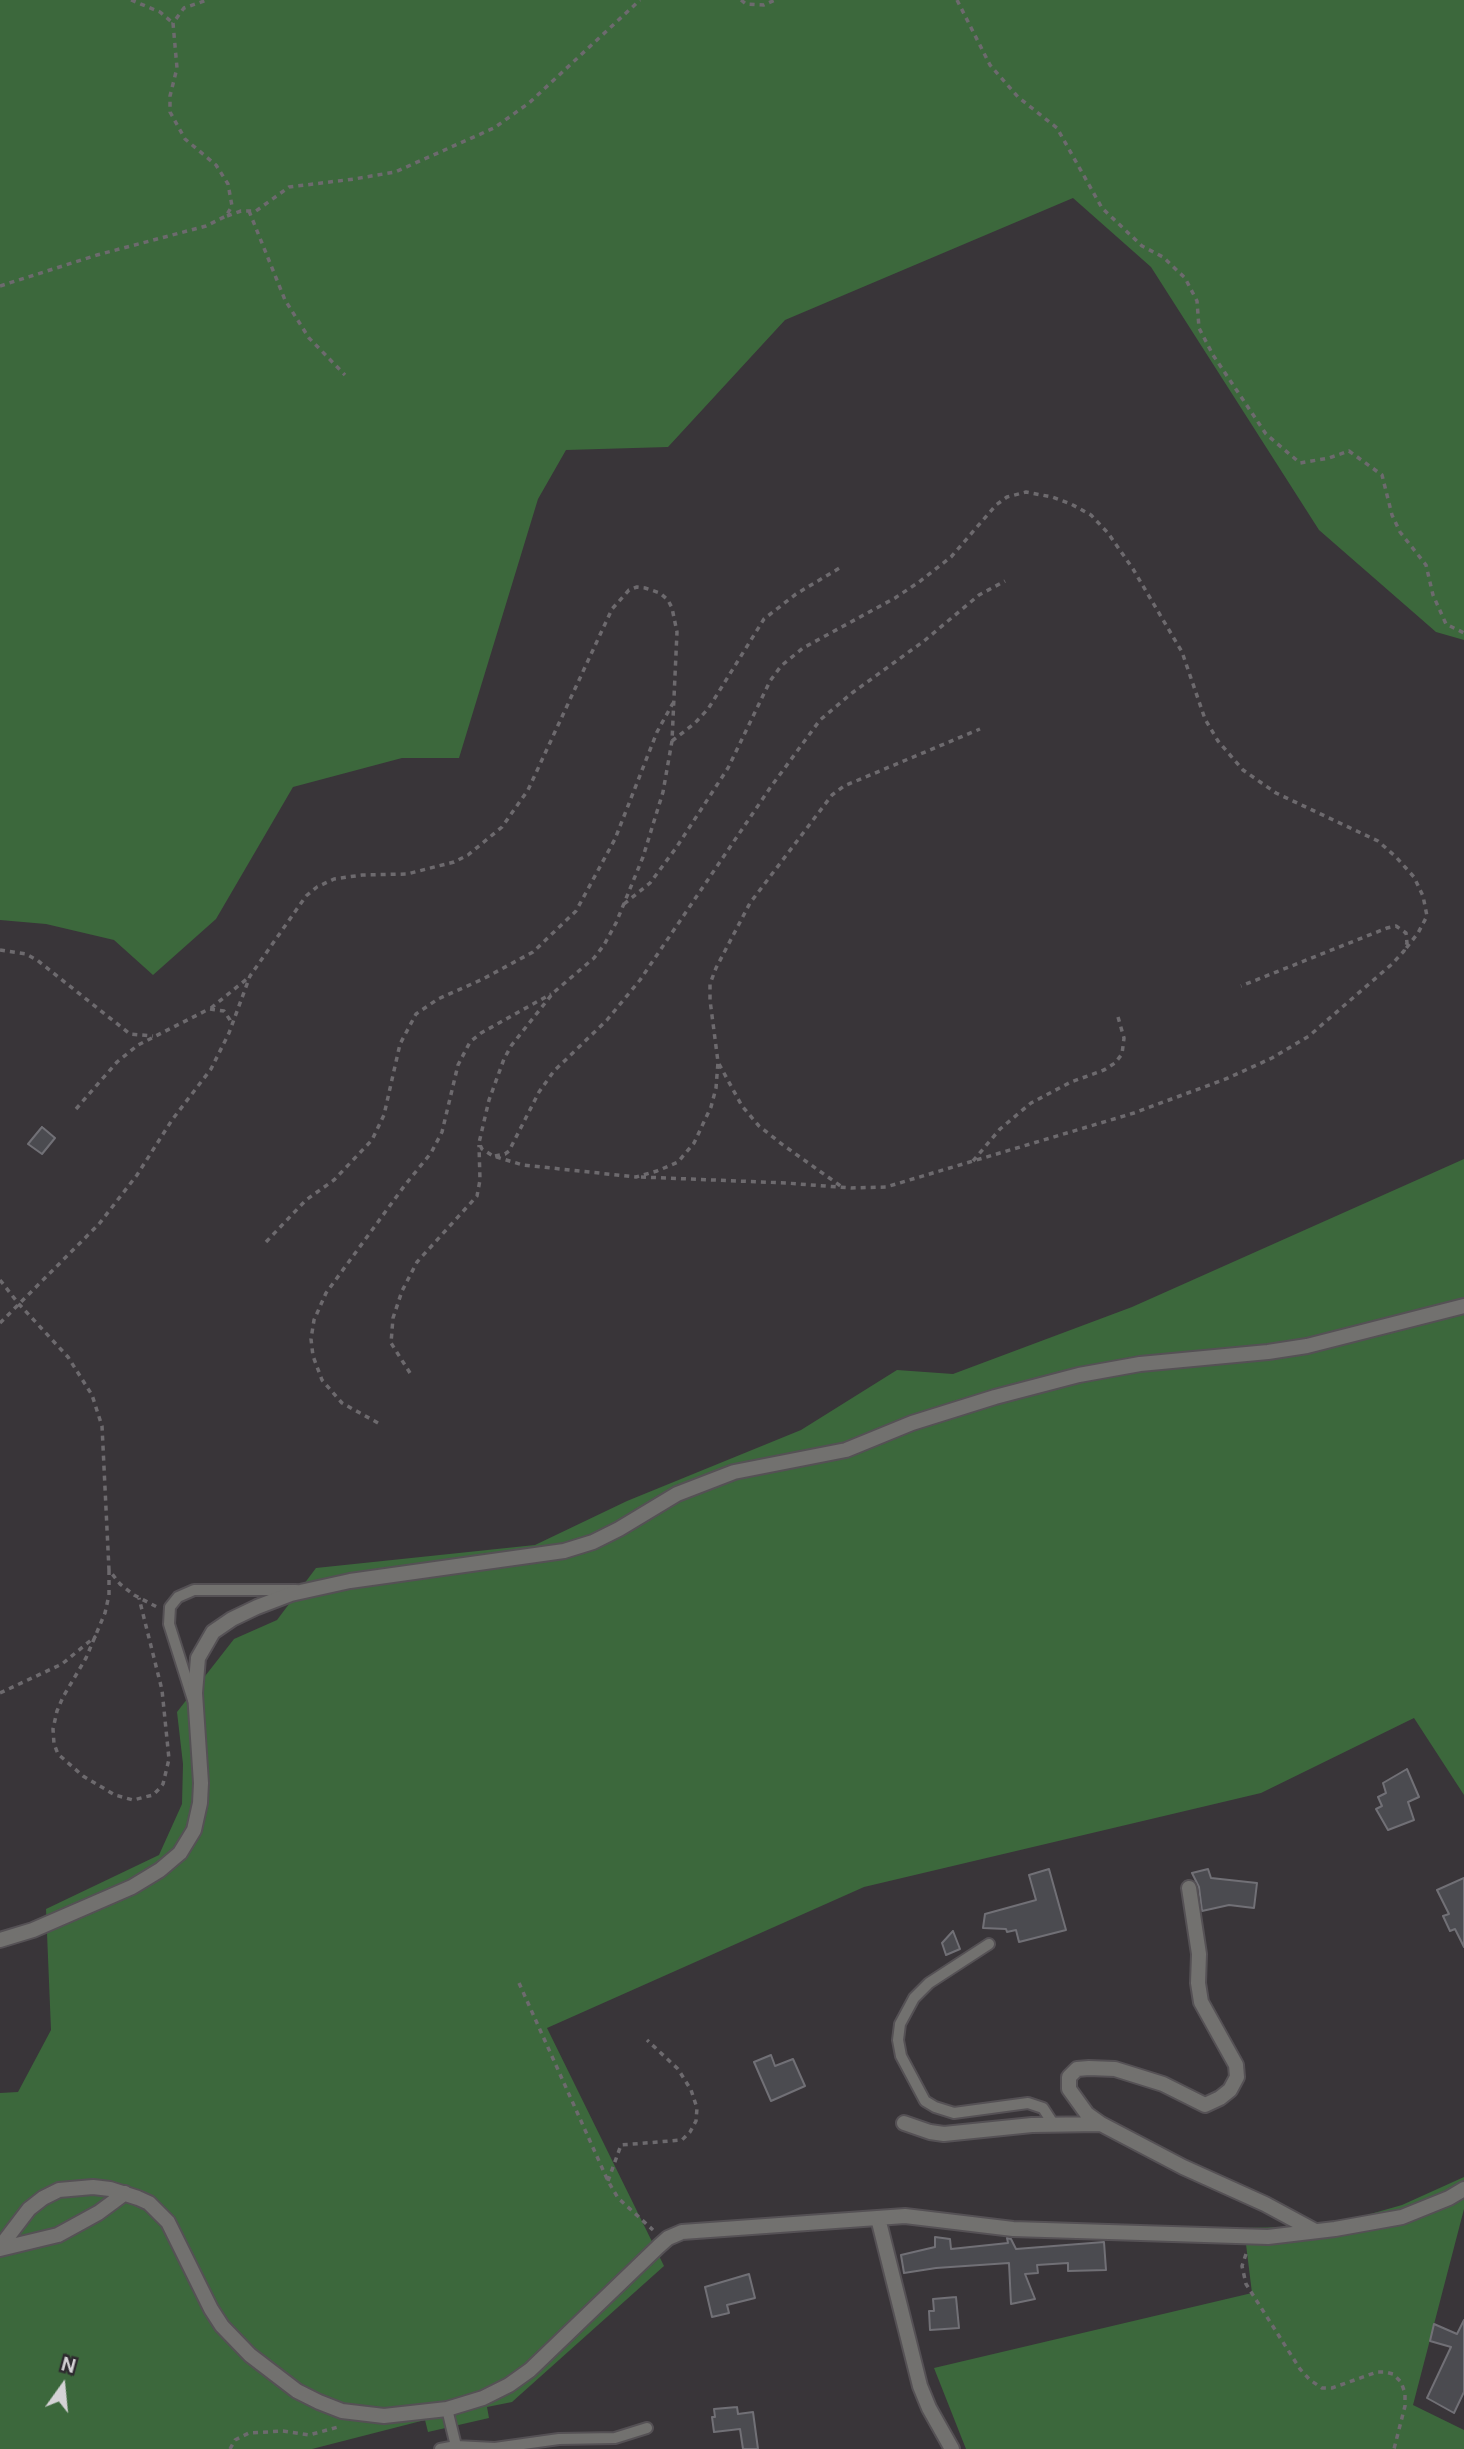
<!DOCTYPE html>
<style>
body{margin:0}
#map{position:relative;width:1464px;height:2449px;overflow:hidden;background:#393539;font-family:"DM Sans",sans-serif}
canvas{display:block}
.north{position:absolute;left:28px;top:2351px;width:70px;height:70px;-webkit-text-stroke:5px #2e2b2f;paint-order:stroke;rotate:15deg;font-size:19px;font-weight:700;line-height:28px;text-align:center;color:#d5d3d6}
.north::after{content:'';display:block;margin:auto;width:24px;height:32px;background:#d5d3d6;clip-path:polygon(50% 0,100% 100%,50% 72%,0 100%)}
</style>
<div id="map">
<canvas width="1464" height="2449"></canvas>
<div class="north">N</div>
</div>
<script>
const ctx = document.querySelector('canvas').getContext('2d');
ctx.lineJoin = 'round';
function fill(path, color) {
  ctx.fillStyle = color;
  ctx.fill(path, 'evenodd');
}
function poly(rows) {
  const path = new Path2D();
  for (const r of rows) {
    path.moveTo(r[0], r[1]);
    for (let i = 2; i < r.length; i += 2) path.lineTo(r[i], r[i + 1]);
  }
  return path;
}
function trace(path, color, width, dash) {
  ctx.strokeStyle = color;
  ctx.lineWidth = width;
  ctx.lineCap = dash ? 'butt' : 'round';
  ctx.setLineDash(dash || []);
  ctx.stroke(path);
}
const green = poly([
 [0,0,1464,0,1464,640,1436,632,1319,530,1151,267,1073,198,785,320,668,447,566,450,538,499,459,758,402,758,293,787,216,919,153,975,114,940,46,924,0,920],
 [1464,1159,1464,1795,1414,1718,1261,1793,864,1887,547,2028,664,2266,512,2402,487,2407,489,2418,428,2432,425,2420,312,2449,0,2449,0,2093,18,2092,51,2030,46,1909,159,1855,182,1804,183,1764,177,1712,234,1639,277,1620,316,1568,535,1545,627,1501,801,1430,897,1370,953,1374,1132,1307],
 [1464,2177,1464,2209,1413,2405,1464,2430,1464,2449,966,2449,934,2368,1252,2293,1244,2228,1328,2226,1402,2205]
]);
const building = poly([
 [42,1127,55,1138,42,1154,28,1144,42,1127],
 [1407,1769,1419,1797,1408,1802,1414,1820,1388,1830,1376,1809,1382,1806,1378,1797,1386,1793,1383,1783,1407,1769],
 [1049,1869,1066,1930,1019,1942,1016,1930,1007,1932,1006,1929,983,1928,985,1914,1036,1900,1029,1875,1049,1869],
 [1208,1869,1211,1878,1257,1883,1254,1908,1229,1905,1202,1911,1199,1887,1192,1873,1208,1869],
 [1464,1878,1464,1947,1455,1929,1450,1931,1443,1916,1449,1914,1437,1890,1464,1878],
 [953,1931,960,1949,946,1955,942,1943,953,1931],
 [771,2055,775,2066,793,2059,805,2086,771,2101,754,2062,771,2055],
 [935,2237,950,2239,951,2249,1008,2243,1007,2238,1011,2239,1016,2249,1104,2242,1106,2270,1068,2271,1068,2263,1037,2265,1038,2273,1025,2274,1035,2299,1011,2304,1009,2263,936,2268,904,2273,901,2255,935,2247,935,2237],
 [749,2274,755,2298,727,2305,729,2313,712,2317,705,2287,749,2274],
 [956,2297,959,2328,930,2330,929,2311,934,2311,933,2299,956,2297],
 [1464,2320,1464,2392,1454,2413,1427,2398,1451,2347,1430,2341,1434,2324,1457,2334,1464,2320],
 [737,2407,738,2414,753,2412,758,2449,743,2449,740,2429,714,2432,712,2417,715,2417,714,2409,737,2407]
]);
const path = poly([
 [131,0,160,12,173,23],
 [741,0,746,4,764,5,775,0],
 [957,0,990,65,1018,97,1057,128,1102,208,1142,246,1163,257,1185,278,1197,301,1199,328,1213,355,1266,434,1300,463,1329,458,1349,451,1382,475,1392,515,1400,532,1426,565,1433,595,1446,624,1464,633],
 [249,211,285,300,309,338,345,375],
 [227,216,241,211,256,211,289,187,354,179,395,172,494,128,529,103,640,0],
 [0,286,97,255,206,226,226,216,232,206,228,184,216,165,185,139,170,112,170,96,177,68,173,23,184,8,207,0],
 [672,741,695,723,708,709,764,619,796,594,843,566],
 [624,904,650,883,676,848,728,768,770,681,781,666,803,648,895,598,919,582,951,557,996,505,1007,497,1026,492,1052,497,1071,504,1091,515,1108,533,1133,569,1182,652,1205,719,1218,741,1243,770,1276,793,1378,841,1396,857,1414,877,1423,896,1427,916,1418,933,1404,951],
 [0,950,26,954,37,960,130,1034,153,1036],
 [211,1008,248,978],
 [719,1064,742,1106,759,1126,783,1145,842,1187],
 [76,1109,117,1062,138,1045,209,1009,224,1011,230,1020,231,1025],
 [495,1156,505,1154,509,1151,539,1092,554,1071,607,1020,640,980,770,788,820,720,852,693,924,641,979,595,1005,581],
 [973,1161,1000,1129,1031,1103,1071,1082,1104,1070,1115,1063,1122,1054,1124,1038,1118,1017],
 [641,1177,786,1183,851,1188,886,1187,1134,1113,1228,1078,1272,1058,1309,1036,1392,964,1404,951,1407,943,1406,933,1396,926,1387,928,1241,986],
 [266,1242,306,1200,334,1180,372,1140,384,1115,400,1044,416,1014,438,999,483,979,533,952,576,911,615,839,657,732,673,703],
 [0,1280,18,1303,68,1357,92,1395,102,1426,109,1570,120,1584,134,1595,157,1607],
 [0,1323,99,1224,137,1175,172,1120,211,1069,229,1033,250,976,306,896,317,887,334,879,362,875,407,874,454,862,468,855,502,827,528,790,612,609,629,590,637,587,645,588,660,593,668,600,672,608,677,632,672,741,663,792,643,857,616,923,604,945,594,958,553,993,511,1046,504,1059,489,1100,479,1143,482,1149,493,1156,523,1165,636,1177,657,1171,678,1162,694,1143,711,1107,716,1088,718,1062,710,1000,710,984,716,968,750,903,832,795,844,786,980,729],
 [410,1373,391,1343,393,1318,402,1291,417,1262,477,1196,480,1180,479,1145],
 [378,1423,342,1403,322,1380,313,1356,311,1339,314,1320,326,1293,405,1185,431,1153,442,1132,458,1065,470,1042,481,1033,551,994],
 [109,1570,109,1595,105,1613,86,1658,63,1697,57,1711,53,1729,54,1744,58,1754,83,1776,115,1795,133,1800,153,1795,159,1789,163,1784,169,1759,162,1690,139,1598],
 [0,1693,62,1664,96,1636],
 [519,1983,608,2181,618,2198,653,2230],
 [608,2181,621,2145,682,2140,690,2132,696,2121,697,2108,691,2090,678,2069,647,2040],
 [1246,2254,1242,2266,1246,2284,1300,2369,1310,2380,1322,2388,1332,2388,1377,2372,1385,2372,1393,2374,1401,2382,1405,2393,1405,2406,1394,2449],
 [230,2449,235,2440,249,2433,283,2431,309,2435,338,2427]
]);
const lane = poly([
 [193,1700,169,1624,170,1607,178,1597,194,1590,296,1590],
 [989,1944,929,1983,914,1998,900,2024,898,2040,901,2056,925,2101,935,2107,954,2113,1028,2103,1043,2108,1054,2125],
 [447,2409,456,2446],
 [440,2449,456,2446,495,2448,559,2439,615,2438,647,2428]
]);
const street = poly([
 [1189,1888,1199,1954,1198,1983,1201,2002,1236,2065,1237,2077,1230,2090,1220,2098,1205,2105,1163,2084,1115,2069,1089,2068,1077,2069,1069,2077,1069,2089,1087,2114,1101,2124,1183,2167,1265,2204,1315,2231],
 [0,1940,33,1930,132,1887,160,1870,180,1853,194,1830,200,1803,201,1783,195,1693,198,1658,213,1632,232,1619,257,1607,291,1594,350,1581,564,1551,593,1542,619,1529,677,1494,734,1472,846,1450,912,1423,995,1397,1079,1375,1140,1364,1268,1352,1307,1346,1464,1306],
 [904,2123,930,2132,944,2134,1032,2125,1101,2124],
 [878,2218,920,2386,929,2408,952,2449],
 [0,2247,29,2209,43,2198,59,2190,93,2187,110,2189,138,2198,149,2203,168,2222,211,2309,222,2326,250,2355,297,2391,319,2402,342,2411,384,2416,447,2409,483,2398,509,2385,530,2370,659,2246,668,2238,682,2232,905,2216,1013,2229,1268,2237,1335,2229,1402,2217,1449,2198,1464,2189],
 [0,2249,58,2235,98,2213,125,2193]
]);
fill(green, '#3c683c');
fill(building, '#4b4b50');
trace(building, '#717076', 2);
trace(lane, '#555155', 14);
trace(street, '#555155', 18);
trace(path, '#6d6a6e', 3.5, [5, 5]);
trace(lane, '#72716f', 10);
trace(street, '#72716f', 14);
</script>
